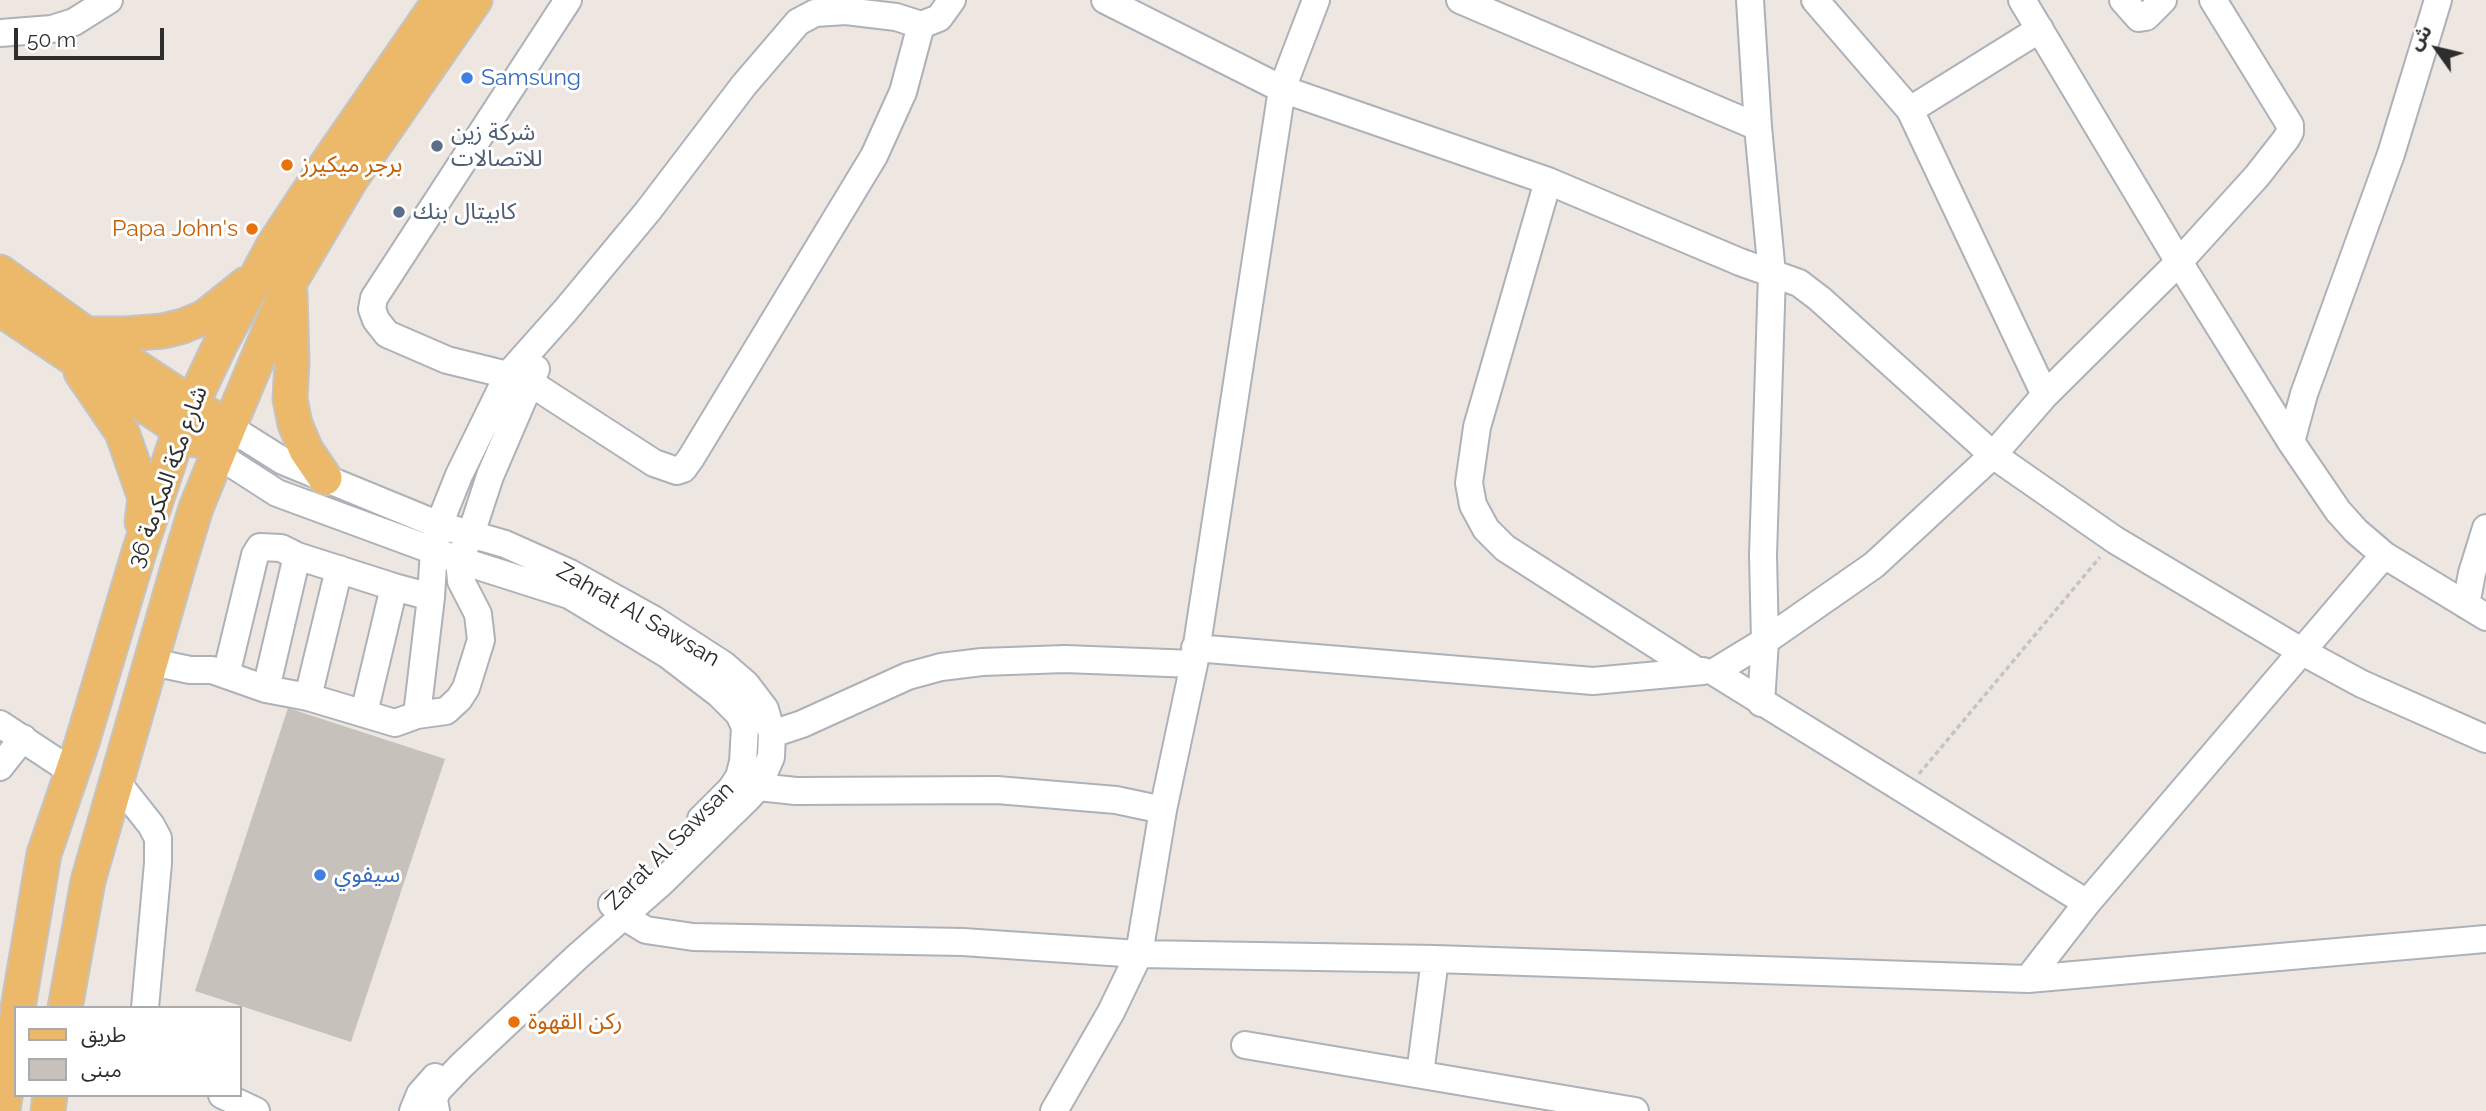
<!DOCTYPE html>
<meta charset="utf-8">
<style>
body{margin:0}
#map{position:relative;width:2486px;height:1111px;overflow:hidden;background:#eee6e1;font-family:Raleway,"Noto Sans Arabic",sans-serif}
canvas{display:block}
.legend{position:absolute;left:14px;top:1006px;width:228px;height:91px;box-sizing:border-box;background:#fff;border:2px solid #ababab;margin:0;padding:9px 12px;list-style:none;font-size:21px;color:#2d2d2d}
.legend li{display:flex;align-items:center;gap:14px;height:35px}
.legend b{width:35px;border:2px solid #ababab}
.north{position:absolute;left:2402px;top:14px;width:70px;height:70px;-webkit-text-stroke:5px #fff;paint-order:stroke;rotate:304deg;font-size:19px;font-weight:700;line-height:28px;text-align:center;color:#2d2d2d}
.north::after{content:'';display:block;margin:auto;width:24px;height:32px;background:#2d2d2d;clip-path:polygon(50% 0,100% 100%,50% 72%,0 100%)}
.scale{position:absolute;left:14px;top:28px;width:150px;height:32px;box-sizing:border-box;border:4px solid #2d2d2d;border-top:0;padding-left:9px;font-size:21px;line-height:24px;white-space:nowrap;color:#2d2d2d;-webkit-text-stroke:5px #fff;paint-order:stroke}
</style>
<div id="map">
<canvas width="2486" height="1111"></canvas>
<ul class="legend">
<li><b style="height:9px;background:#ebb969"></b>طريق</li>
<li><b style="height:19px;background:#c7c1bc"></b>مبنى</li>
</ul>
<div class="north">ش</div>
<div class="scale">50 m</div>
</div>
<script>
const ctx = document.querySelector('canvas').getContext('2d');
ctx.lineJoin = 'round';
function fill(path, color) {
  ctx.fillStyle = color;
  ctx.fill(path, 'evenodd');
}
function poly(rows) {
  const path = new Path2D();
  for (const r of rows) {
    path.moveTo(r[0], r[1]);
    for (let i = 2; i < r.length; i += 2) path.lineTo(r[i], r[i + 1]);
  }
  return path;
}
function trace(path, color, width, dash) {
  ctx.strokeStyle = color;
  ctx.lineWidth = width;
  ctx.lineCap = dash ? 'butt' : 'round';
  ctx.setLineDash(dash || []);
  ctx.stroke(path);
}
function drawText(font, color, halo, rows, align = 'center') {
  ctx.font = font + ' Raleway,"Noto Sans Arabic",sans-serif';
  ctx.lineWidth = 6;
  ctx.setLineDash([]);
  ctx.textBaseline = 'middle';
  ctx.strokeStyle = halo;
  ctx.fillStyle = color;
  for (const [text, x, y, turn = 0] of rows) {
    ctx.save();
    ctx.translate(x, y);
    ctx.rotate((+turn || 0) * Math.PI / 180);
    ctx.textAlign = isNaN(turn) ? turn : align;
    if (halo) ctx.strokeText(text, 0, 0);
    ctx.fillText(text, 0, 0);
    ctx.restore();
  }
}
const building = poly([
 [288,708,445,759,351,1042,195,991]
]);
const path = poly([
 [1919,774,2100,557]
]);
const minor = poly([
 [568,0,374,298,372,309,376,320,387,334,447,360,508,375,529,382,654,463,677,471,683,469,691,458,874,156,903,92,921,25],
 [1105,0,1282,89,1548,181,1740,262,1799,283,1820,299,1993,455,2115,540,2301,651,2362,684,2486,739],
 [1460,0,1758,127],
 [1750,0,1758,127,1772,274,1763,555,1765,641,1714,672,2087,903],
 [1815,0,1910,110,2045,395],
 [2022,0,2179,262,2291,442,2338,511,2356,531,2384,555,2486,617],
 [2123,0,2139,18,2146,17,2163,0],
 [0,33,52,29,74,22,109,0],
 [1910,110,2040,29],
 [1548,181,1477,427,1469,483,1473,505,1486,529,1505,548,1697,671],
 [229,427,283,461,439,525,505,544,570,573,653,619,724,665,746,684,765,709,772,734,771,757,758,787,747,799,661,883,577,957,462,1065,437,1091,434,1100,436,1111],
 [2291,442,2304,394,2391,154,2438,0],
 [218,455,277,493,459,560,569,595,668,655,719,694,739,714,745,727,743,762,739,777,731,789,701,819],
 [2466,605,2472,573,2486,528],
 [1195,648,1593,681,1703,671],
 [152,662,190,670,212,670,266,689,308,697,395,723,417,715,446,711,459,699,466,688,481,640,478,614,461,581,459,560,471,534,490,476,536,369],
 [226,675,255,555,260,547,281,548,297,556,394,587,431,597],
 [266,689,297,556],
 [308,697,339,569],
 [1761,703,1765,641,1874,565,1993,455,2045,395,2179,262,2257,176,2286,139,2290,132,2290,125,2213,0],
 [364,713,394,587],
 [417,715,431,597,434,549,439,525,459,475,508,375,565,311,648,211,744,85,798,22,815,13,846,11,896,17,921,25,939,18,952,0],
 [0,724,71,771],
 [772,734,802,724,908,676,941,667,982,662,1065,659,1194,664],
 [0,767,23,738],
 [117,782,151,825,158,838,158,863,145,1008],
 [758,787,796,791,997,790,1116,800,1163,810],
 [612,904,623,916,646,930,693,937,963,942,1139,954,1435,959,2028,979,2486,939],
 [2028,979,2087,903,2384,555],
 [1245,1045,1635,1111],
 [1420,1074,1435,959],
 [222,1095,256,1111],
 [413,1111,420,1094,435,1077],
 [1054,1111,1111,1012,1139,954,1163,810,1194,664,1282,89,1316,0]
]);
const major = poly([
 [0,272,86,334,209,415],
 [290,293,292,362,290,399,295,424,306,450,325,478],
 [0,309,196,440],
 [86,334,126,334,163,331,183,326,205,317,246,284],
 [81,372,122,432,145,498,142,522],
 [18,1008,44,854,81,746,139,552,180,429,220,345,273,246,331,158,440,0],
 [65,1008,88,881,179,564,196,508,229,427,290,282,351,179,475,0],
 [3,1111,16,1020],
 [48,1111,50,1095]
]);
const markers = [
 [467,78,7,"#3f7fe0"],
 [437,146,7,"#5c6f8a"],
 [287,165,7,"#e8710a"],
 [399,212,7,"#5c6f8a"],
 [252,229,7,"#e8710a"],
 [320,875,7,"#3f7fe0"],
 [514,1022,7,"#e8710a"]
];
const shopNames = [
 ["Samsung",481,78],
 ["سيفوي",334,875]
];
const serviceNames = [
 ["شركة زين",451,133],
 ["للاتصالات",451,159],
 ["كابيتال بنك",413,212]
];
const foodNames = [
 ["برجر ميكيرز",301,165],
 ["Papa John's",238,229,"right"],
 ["ركن القهوة",528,1022]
];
const streetNames = [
 ["شارع مكة المكرمة 36",168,477,-70],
 ["Zahrat Al Sawsan",638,615,30],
 ["Zarat Al Sawsan",670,846,-45]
];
fill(building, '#c7c1bc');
trace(minor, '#adb1b8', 30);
trace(major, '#c4c4c4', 37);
trace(path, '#c4c4c4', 3.5, [5, 3.5]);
trace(minor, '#fff', 26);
trace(major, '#ebb969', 33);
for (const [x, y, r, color] of markers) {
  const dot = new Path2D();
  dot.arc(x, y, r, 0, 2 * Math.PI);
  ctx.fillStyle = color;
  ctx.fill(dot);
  trace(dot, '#fff', 2.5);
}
drawText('23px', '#366cbe', '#fff', shopNames, 'left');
drawText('23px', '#4e5e75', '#fff', serviceNames, 'left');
drawText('23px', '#c56008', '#fff', foodNames, 'left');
drawText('23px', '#2d2d2d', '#fff', streetNames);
</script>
